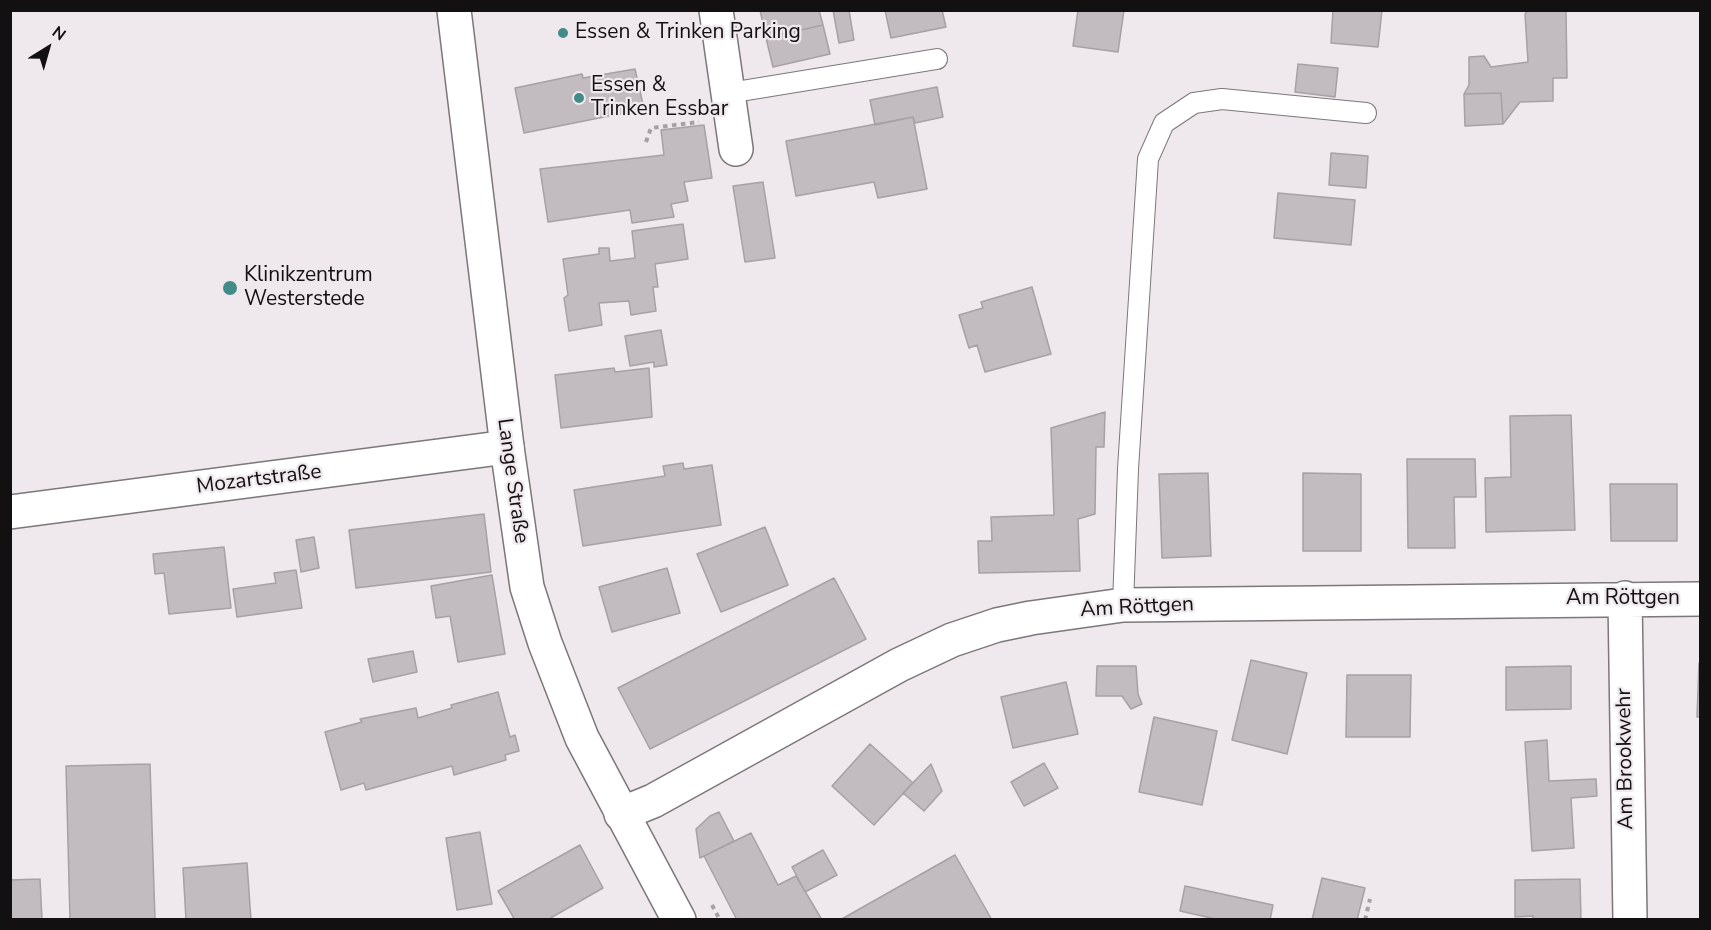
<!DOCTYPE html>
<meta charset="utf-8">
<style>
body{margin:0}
#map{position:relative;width:1711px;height:930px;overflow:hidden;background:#efe8ec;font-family:"Nunito Sans",sans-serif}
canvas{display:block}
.frame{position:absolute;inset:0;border:12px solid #131012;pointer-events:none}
.north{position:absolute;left:18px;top:18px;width:60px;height:60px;-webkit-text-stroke:4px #efe8ec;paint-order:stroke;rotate:37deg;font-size:16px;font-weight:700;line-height:24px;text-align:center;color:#131012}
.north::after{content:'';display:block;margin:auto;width:21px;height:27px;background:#131012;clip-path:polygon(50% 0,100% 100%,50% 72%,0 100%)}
</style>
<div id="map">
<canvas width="1711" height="930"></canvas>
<div class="frame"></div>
<div class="north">N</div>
</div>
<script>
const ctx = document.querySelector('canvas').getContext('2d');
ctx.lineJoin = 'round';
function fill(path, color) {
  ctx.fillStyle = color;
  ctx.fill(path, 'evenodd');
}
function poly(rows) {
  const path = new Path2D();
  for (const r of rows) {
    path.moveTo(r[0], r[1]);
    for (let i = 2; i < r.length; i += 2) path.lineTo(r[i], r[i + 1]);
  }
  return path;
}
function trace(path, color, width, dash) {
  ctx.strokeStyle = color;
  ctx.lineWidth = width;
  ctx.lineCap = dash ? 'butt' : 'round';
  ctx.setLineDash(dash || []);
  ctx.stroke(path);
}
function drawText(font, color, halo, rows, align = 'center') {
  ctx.font = font + ' "Nunito Sans",sans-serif';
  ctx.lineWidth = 4.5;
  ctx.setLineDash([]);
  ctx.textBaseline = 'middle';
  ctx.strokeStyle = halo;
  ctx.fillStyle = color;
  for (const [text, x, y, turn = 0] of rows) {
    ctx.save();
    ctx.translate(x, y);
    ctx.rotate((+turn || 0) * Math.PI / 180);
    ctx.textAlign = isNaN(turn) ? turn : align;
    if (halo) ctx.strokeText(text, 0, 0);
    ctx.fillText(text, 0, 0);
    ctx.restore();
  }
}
const building = poly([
 [760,10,819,10,823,25,766,38,760,10],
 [833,10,849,10,854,40,839,43,833,10],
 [885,10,942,10,946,27,891,38,885,10],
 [1078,10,1124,10,1118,52,1073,46,1078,10],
 [1333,10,1382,10,1378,47,1331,43,1333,10],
 [1528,10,1566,10,1567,78,1553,78,1553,101,1520,102,1503,124,1501,93,1464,94,1469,85,1469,57,1484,56,1491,67,1528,62,1525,14,1528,10],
 [823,25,830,54,773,67,766,38,823,25],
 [1298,64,1338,68,1335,97,1295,92,1298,64],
 [635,69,644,109,524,133,515,88,582,74,583,78,635,69],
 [937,87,943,117,915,123,913,117,875,125,870,100,937,87],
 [1501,93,1503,124,1465,126,1464,94,1501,93],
 [913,117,927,189,878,198,874,182,796,196,786,141,913,117],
 [704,125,712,178,684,182,688,201,671,204,674,217,632,223,630,210,548,222,540,169,664,155,661,130,704,125],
 [1331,153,1368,156,1366,188,1329,185,1331,153],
 [763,182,775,258,745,262,733,186,763,182],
 [1278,193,1355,200,1351,245,1274,238,1278,193],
 [683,224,688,259,655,264,658,287,653,287,656,311,631,315,629,301,599,303,602,325,569,331,564,298,568,295,563,259,599,254,599,248,609,248,610,261,635,258,632,231,683,224],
 [1032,287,1051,354,985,372,977,345,969,348,959,315,983,308,981,302,1032,287],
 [661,330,667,365,654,367,654,362,630,366,625,336,661,330],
 [614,368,615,372,649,368,652,417,561,428,555,375,614,368],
 [1105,412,1104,447,1096,447,1095,514,1078,519,1080,571,979,573,978,541,992,541,991,517,1054,515,1051,428,1105,412],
 [1571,415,1575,530,1486,532,1485,478,1511,477,1510,416,1571,415],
 [1407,459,1475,459,1476,497,1454,497,1455,548,1408,548,1407,459],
 [683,463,684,469,712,465,721,525,583,546,574,490,665,476,663,466,683,463],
 [1208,473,1211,556,1162,558,1159,474,1208,473],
 [1303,473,1361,474,1361,551,1303,551,1303,473],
 [1610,484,1677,484,1677,541,1611,541,1610,484],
 [484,514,491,572,356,588,349,530,484,514],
 [765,527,788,585,721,612,697,554,765,527],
 [314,537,319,568,301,572,296,540,314,537],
 [224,547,231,608,169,614,164,573,155,574,153,554,224,547],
 [667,568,680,613,612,632,599,587,667,568],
 [296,570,302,608,237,617,233,589,276,583,274,573,296,570],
 [492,575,505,654,458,662,450,616,436,618,431,586,492,575],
 [834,578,866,639,650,749,618,688,834,578],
 [413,651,417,672,373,682,368,659,413,651],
 [1251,660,1307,673,1287,754,1232,740,1251,660],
 [1699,663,1700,663,1700,717,1697,717,1699,663],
 [1097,666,1136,666,1138,694,1142,704,1131,709,1122,696,1096,696,1097,666],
 [1571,666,1571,709,1506,710,1506,667,1571,666],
 [1347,675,1411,675,1410,737,1346,737,1347,675],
 [1066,682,1078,734,1013,748,1001,697,1066,682],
 [498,692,510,737,515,735,519,751,505,755,506,760,454,775,452,766,366,790,364,783,341,790,325,732,362,722,360,719,416,708,418,718,452,708,451,705,498,692],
 [1154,717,1217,731,1202,805,1139,792,1154,717],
 [1547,740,1549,781,1596,779,1597,796,1571,798,1574,848,1532,851,1525,742,1547,740],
 [870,744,913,783,874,825,832,786,870,744],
 [1044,763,1058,788,1024,806,1011,782,1044,763],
 [150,764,155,920,70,920,66,766,150,764],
 [931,764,942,791,924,811,903,793,931,764],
 [719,812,734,841,700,858,696,829,710,816,719,812],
 [480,832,492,904,457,910,446,838,480,832],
 [751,833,778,885,796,876,822,920,737,920,704,856,751,833],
 [580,845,603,888,547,920,515,920,498,891,580,845],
 [823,850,837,875,805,892,792,867,823,850],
 [955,855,992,920,840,920,955,855],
 [247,863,251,920,186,920,183,868,247,863],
 [1322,878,1365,888,1357,920,1312,920,1322,878],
 [40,879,42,920,10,920,10,880,40,879],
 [1580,879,1581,920,1533,920,1533,916,1515,917,1515,880,1580,879],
 [1185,886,1273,905,1270,920,1220,920,1180,911,1185,886]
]);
const path = poly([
 [646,142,651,128,699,122],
 [712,905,720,920],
 [1365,920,1370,899]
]);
const service = poly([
 [729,93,937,59],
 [1123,605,1128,469,1148,159,1164,123,1194,103,1222,99,1366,113]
]);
const minor = poly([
 [716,10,736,149],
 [10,512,507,447],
 [1625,598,1630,920],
 [621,814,653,801,899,665,952,640,997,625,1031,618,1123,605,1700,599]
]);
const tertiary = poly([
 [454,10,507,447,527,587,545,643,582,738,679,920]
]);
const markers = [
 [563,33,6,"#438b89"],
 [579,98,6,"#438b89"],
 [230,288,8,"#438b89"]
];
const poiNames = [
 ["Essen & Trinken Parking",575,33],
 ["Essen &",591,86],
 ["Trinken Essbar",591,110],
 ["Klinikzentrum",244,276],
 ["Westerstede",244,300]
];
const streetNames = [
 ["Mozartstraße",259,480,-7],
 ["Lange Straße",512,481,82],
 ["Am Röttgen",1623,599],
 ["Am Röttgen",1137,608,-3],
 ["Am Brookwehr",1626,759,-91]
];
fill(building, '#c2bbbf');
trace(building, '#a7a0a4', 1.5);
trace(service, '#7d777a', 22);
trace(minor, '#7d777a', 36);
trace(tertiary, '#7d777a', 36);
trace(path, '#a6a0a4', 4, [4.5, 4.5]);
trace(service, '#fff', 20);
trace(minor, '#fff', 33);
trace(tertiary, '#fff', 33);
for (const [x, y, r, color] of markers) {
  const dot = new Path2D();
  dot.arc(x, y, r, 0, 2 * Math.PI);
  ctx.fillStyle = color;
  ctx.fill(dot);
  trace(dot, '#efe8ec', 2);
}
drawText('21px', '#131012', '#efe8ec', poiNames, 'left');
drawText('21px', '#131012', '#efe8ec', streetNames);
</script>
